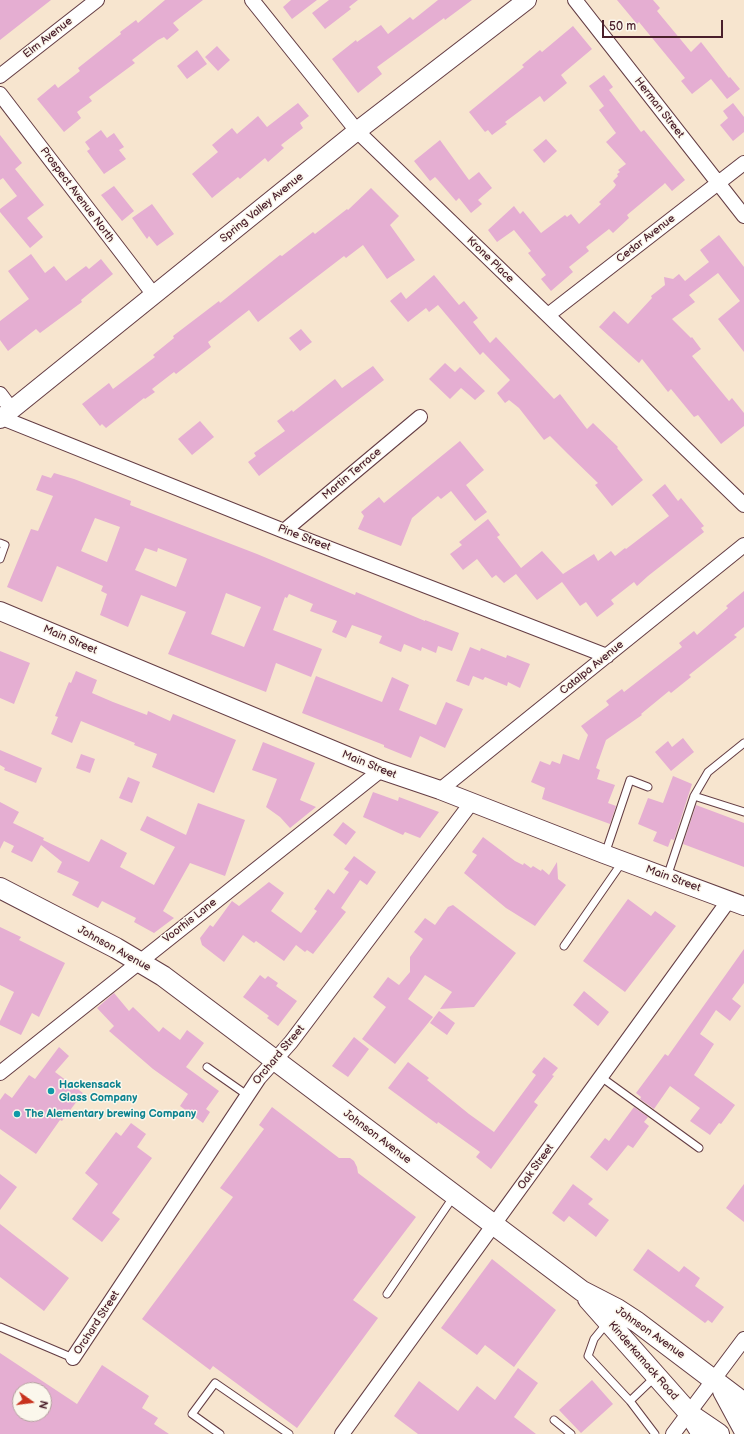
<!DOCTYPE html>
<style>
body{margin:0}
#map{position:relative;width:744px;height:1434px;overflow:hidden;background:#f7e5cf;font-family:"Balsamiq Sans",sans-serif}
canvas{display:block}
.north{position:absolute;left:12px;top:1382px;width:40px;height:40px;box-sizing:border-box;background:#fbf7ec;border:1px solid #b4a19f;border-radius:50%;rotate:104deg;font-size:11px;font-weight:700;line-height:16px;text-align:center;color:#4a1f2b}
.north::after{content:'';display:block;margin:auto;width:14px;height:18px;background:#c8321e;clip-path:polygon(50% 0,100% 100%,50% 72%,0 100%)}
.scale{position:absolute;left:602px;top:20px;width:121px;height:18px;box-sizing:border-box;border:2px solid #4a1f2b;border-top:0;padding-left:5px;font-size:12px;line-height:14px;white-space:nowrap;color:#4a1f2b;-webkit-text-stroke:3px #fbf7ec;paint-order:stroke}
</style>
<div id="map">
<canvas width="744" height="1434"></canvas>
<div class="north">N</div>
<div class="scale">50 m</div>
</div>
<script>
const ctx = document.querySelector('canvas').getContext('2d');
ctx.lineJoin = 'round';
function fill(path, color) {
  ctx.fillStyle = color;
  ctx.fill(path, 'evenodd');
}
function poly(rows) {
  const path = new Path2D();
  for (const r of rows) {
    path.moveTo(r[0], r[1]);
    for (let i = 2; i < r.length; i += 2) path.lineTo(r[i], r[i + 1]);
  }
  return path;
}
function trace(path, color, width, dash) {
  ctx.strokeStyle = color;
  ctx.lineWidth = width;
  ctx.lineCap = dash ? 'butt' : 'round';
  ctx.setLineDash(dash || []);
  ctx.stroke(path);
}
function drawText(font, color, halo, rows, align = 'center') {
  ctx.font = font + ' "Balsamiq Sans",sans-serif';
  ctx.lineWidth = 3;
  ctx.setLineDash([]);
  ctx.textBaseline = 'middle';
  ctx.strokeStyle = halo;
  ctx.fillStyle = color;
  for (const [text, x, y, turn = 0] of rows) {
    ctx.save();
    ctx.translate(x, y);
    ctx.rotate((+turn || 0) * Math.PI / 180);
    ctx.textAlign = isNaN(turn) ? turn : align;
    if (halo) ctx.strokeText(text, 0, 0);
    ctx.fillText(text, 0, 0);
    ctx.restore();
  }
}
const building = poly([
 [0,0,51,0,0,40],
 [165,0,203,0,173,23,179,30,167,40,164,37,158,40,132,60,135,63,89,97,92,101,77,112,81,118,64,132,37,99,55,84,58,88,80,71,78,68,121,34,120,32,136,20,138,23],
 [291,0,317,0,292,19,283,7],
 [329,0,358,0,349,7,351,9,325,29,312,13],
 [438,0,472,0,445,20,444,18,377,67,382,74,358,93,332,59,356,40,357,42,381,25,388,34,410,17,413,20],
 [617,0,653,0,660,8,657,11,691,52,701,42,729,78,730,77,740,89,727,99,711,79,692,94,681,81,685,78,639,22,637,24],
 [573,26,592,49,561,75,567,83,544,102,540,96,505,122,507,124,492,135,488,130,485,132,469,112,524,67,522,65,540,50,542,52],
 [217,46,230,60,218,71,205,57],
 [197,50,207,64,187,79,177,66],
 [604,75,613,87,609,90,641,132,644,130,685,180,672,191,665,183,663,185,627,215,629,218,613,233,609,229,586,247,589,251,569,267,573,272,551,291,541,279,546,275,528,253,531,251,514,230,497,242,488,230,514,206,520,214,523,211,541,233,565,215,567,217,571,214,579,224,601,204,599,202,614,188,616,185,613,181,618,176,617,174,620,172,618,170,626,164,606,142,616,133,599,110,604,106,589,86],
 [298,103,309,116,300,123,303,128,281,145,284,148,268,162,265,158,240,179,238,177,212,198,192,174,218,152,212,145,232,128,237,134,258,116,267,127],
 [733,103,744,117,744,132,733,141,720,125,728,118,723,111],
 [101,130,107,138,114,133,124,147,119,150,126,159,104,174,87,151,90,149,85,142],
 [0,135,22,163,15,169,44,205,27,218,43,237,30,248,0,212,0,209,17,196,3,178,0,180],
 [546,139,557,151,544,163,533,150],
 [440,140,469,180,479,172,492,188,478,200,482,204,471,213,459,198,456,201,437,179,435,177,430,181,414,161],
 [114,186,134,211,122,221,101,195],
 [371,188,399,216,390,225,415,260,387,279,363,245,346,258,344,256,258,322,249,310,208,342,211,347,176,374,174,372,152,389,155,392,145,399,144,398,106,428,102,424,100,426,82,404,109,383,113,389,155,357,153,355,174,338,173,336,219,301,220,303,280,255,282,256,313,232,315,234,347,209,348,210],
 [152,204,174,234,157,246,149,236,147,239,132,218],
 [719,235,744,267,744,352,718,319,740,301,718,273,689,295,695,302,672,319,691,338,692,337,701,349,692,356,729,401,732,398,744,413,744,426,721,444,698,415,694,417,671,389,668,392,642,359,639,363,599,327,614,311,628,324,652,298,651,296,665,285,664,277,673,279,679,274,685,281,709,262,700,250],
 [31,254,45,273,54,266,66,281,86,266,89,269,101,259,113,274,81,300,82,302,40,333,36,329,8,351,0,340,0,321,29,299,8,271],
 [434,275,459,305,464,301,478,318,473,322,490,343,496,337,554,399,560,394,587,429,593,423,618,447,617,448,643,480,612,506,595,485,598,483,568,454,550,436,544,440,519,408,509,400,505,403,497,393,510,380,483,352,480,355,438,305,429,312,426,308,408,322,390,301,401,292,406,299],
 [301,329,312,342,300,351,289,338],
 [445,363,455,372,460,367,485,391,475,400,461,388,450,399,429,379],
 [373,366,384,380,259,476,248,462,256,456,254,453,285,431,277,421,292,410,293,412,335,379,342,388],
 [200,421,214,437,192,455,178,439],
 [460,441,484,470,466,485,487,512,475,521,451,491,441,499,438,496,412,518,401,546,358,529,364,516,361,512,379,497,384,503],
 [54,473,74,479,131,501,130,505,257,554,355,595,356,592,425,621,425,620,459,633,452,651,438,646,436,653,422,647,421,651,404,644,401,652,379,643,382,636,352,625,346,638,332,632,337,621,310,611,313,604,289,594,287,598,285,597,273,630,322,649,311,677,276,663,266,692,168,654,186,612,141,595,128,627,100,615,107,594,101,591,103,586,57,566,42,602,7,587,31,529,38,531,53,496,36,490,42,475,51,478],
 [95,518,120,527,107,562,81,551],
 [145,548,157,552,158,548,187,559,176,587,135,570],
 [226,593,261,607,244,647,211,634],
 [665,484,678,501,681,498,704,526,701,528,704,532,648,576,637,586,634,582,611,600,614,604,597,617,586,602,580,606,562,582,537,600,516,574,504,583,496,575,492,578,477,559,463,570,450,554,462,545,459,542,488,519,500,535,497,537,521,568,542,551,563,574,594,554,598,561,611,551,615,556,625,548,626,549,669,516,652,495],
 [744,591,744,627,734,635,737,637,689,675,691,677,671,693,669,691,641,714,642,715,606,740,596,768,600,770,597,779,615,785,608,803,616,806,610,824,542,799,545,788,531,782,540,761,550,765,552,761,560,764,563,754,579,760,588,735,581,726,609,705,606,701,622,689,624,692,682,647,679,643,694,631,697,635,728,608,726,606],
 [470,647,480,651,481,648,506,658,507,655,530,664,520,688,508,682,507,686,485,677,483,680,473,676,469,686,456,681],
 [0,651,30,663,14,704,0,698],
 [76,671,97,680,92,693,113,702,147,715,148,711,170,721,173,714,236,740,214,793,152,767,157,754,134,745,135,743,81,721,72,743,51,734,58,717,55,716,69,682,71,683],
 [316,676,382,702,392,677,409,685,399,710,436,725,446,702,463,709,445,748,420,736,411,758,384,747,384,745,302,713],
 [683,738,694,752,671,771,655,752,668,741,672,747],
 [263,742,315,763,300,800,316,807,290,828,280,817,266,807,277,779,252,770],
 [0,750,42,768,36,783,4,770,5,768,0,765],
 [81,754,95,759,90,773,76,768],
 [673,776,692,784,674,840,671,839,668,847,653,841,657,832,638,824,648,798,663,803],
 [128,777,140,782,132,803,119,798],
 [373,792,398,801,399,797,439,812,420,838,405,832,403,835,363,817],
 [0,802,19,812,13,823,44,838,43,840,89,862,101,839,127,853,120,867,154,885,175,847,140,830,147,816,186,835,198,803,245,820,225,876,190,863,163,911,174,918,154,933,134,922,136,918,102,901,98,908,72,895,79,882,57,872,62,862,41,845,32,862,11,852,14,846,4,841,0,849],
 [696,805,744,823,744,867,683,844],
 [343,822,356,832,346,845,333,835],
 [483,837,515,861,523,865,524,863,531,868,533,866,541,871,542,869,549,875,557,862,558,879,566,885,535,926,506,908,464,873,477,855,472,852],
 [354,856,376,872,367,885,360,880,341,908,346,912,313,954,307,950,305,952,296,945,284,961,256,941,254,943,243,935,224,962,202,945,200,938,210,925,213,927,232,901,239,906,269,882,284,893,271,911,301,933,317,911,314,909,328,889,334,894,349,872,344,869],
 [628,899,651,916,655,911,676,926,625,992,583,961],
 [453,905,516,953,474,1007,440,1009,452,992,425,975,408,999,433,1017,395,1064,362,1039,386,1007,373,997,388,977,399,985,410,972,410,957,423,939,414,932,425,918,435,925,448,907],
 [0,927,21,937,19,940,65,963,39,1017,32,1013,21,1035,0,1025,0,1021,14,992,0,985],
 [744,949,744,983,732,999,741,1006,730,1021,716,1010,700,1034,714,1044,694,1075,735,1105,721,1124,719,1123,710,1135,690,1121,700,1108,670,1086,654,1109,640,1099,641,1097,636,1093,665,1054,668,1056],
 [260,975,265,979,268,976,278,983,276,986,297,1001,278,1026,267,1018,269,1016,243,997],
 [584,991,609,1012,598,1026,573,1005],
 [114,993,129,1011,133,1007,159,1032,163,1027,180,1040,187,1030,204,1043,186,1067,219,1091,206,1109,210,1112,203,1123,180,1106,188,1094,153,1069,109,1031,114,1026,97,1008],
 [439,1011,455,1023,447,1035,430,1023],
 [354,1037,369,1049,348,1077,332,1066],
 [59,1047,69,1056,55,1072,83,1093,62,1121,60,1120,36,1154,0,1129,0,1100,5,1093,12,1098,29,1075,35,1079],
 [544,1057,558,1068,552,1075,554,1076,534,1102,538,1105,491,1169,476,1157,480,1152,438,1122,437,1124,388,1088,408,1062,429,1078,427,1080,469,1114,494,1132,536,1075,532,1072],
 [272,1107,339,1158,350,1158,354,1161,357,1167,358,1173,416,1217,353,1300,378,1318,297,1428,213,1366,210,1370,142,1319,233,1197,220,1188,264,1129,259,1125],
 [634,1107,648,1117,644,1122,649,1126,633,1148,628,1145,607,1171,590,1157,605,1138,609,1141],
 [131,1123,146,1134,137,1147,152,1158,112,1213,120,1219,102,1242,72,1219,98,1184,85,1173,116,1132,121,1136],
 [0,1174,17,1187,0,1210],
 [573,1184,593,1199,588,1204,609,1220,596,1237,569,1216,564,1222,552,1213],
 [744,1184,744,1222,726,1208],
 [0,1224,69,1278,44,1311,0,1277],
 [648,1249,679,1272,684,1266,700,1278,695,1286,724,1307,712,1323,708,1320,705,1323,633,1270],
 [492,1259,556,1310,514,1367,485,1345,477,1355,441,1328],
 [0,1353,77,1404,102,1365,149,1396,142,1408,158,1418,154,1424,169,1434,0,1434],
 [20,1390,44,1390,44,1414,20,1414],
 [518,1368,538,1383,514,1417,536,1434,418,1434,394,1416,419,1381,458,1411,477,1386,495,1400],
 [592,1380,613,1404,581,1433,559,1410]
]);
const service = poly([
 [0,543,5,545,0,559],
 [694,796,708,772,744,743],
 [605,854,630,780,648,787],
 [667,877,694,796,744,812],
 [564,946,623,861],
 [207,1067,247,1095],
 [601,1077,699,1148],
 [387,1294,454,1196],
 [607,1323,594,1339,588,1356,630,1401,655,1377],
 [0,1327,73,1358],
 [630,1401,655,1434],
 [554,1420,571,1434],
 [220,1434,192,1414,215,1383,289,1434]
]);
const minor = poly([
 [252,0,357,131,744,505],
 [575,0,744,216],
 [0,76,97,0],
 [0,94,154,295],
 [548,315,744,163],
 [0,394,12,410],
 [2,418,284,531,607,656],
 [284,531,420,417],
 [440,790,744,545],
 [0,1073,381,770],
 [73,1358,259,1078,291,1042,472,802],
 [342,1434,729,900],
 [673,1434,744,1339]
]);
const tertiary = poly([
 [0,419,357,131,527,0],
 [0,611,381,770,440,790,604,854,744,906]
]);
const secondary = poly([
 [0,888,116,948,163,976,582,1291,617,1309,637,1322,744,1403],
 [588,1299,689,1413,702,1434],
 [723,1391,744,1430],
 [694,1417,719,1434]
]);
const markers = [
 [51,1091,4,"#0f9aa8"],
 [17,1114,4,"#0f9aa8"]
];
const streetNames = [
 ["Elm Avenue",48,38,-38],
 ["Herman Street",659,108,52],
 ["Prospect Avenue North",77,195,53],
 ["Spring Valley Avenue",262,208,-39],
 ["Cedar Avenue",646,239,-38],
 ["Krone Place",490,260,44],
 ["Martin Terrace",352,474,-40],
 ["Pine Street",304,538,21],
 ["Main Street",70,640,23],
 ["Catalpa Avenue",592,668,-39],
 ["Main Street",369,765,22],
 ["Main Street",673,879,20],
 ["Voorhis Lane",190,921,-38],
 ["Johnson Avenue",114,949,29],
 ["Orchard Street",279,1055,-50],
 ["Johnson Avenue",377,1137,37],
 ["Oak Street",536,1167,-54],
 ["Orchard Street",97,1323,-57],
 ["Johnson Avenue",650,1333,35],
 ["Kinderkamack Road",643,1361,49]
];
const cultureNames = [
 ["Hackensack",59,1085],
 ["Glass Company",59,1098],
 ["The Alementary brewing Company",25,1114]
];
fill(building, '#e5aed2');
trace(service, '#643d44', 9);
trace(minor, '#643d44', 16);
trace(tertiary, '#643d44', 20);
trace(secondary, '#643d44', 22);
trace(service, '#fff', 7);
trace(minor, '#fff', 14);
trace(tertiary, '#fff', 18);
trace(secondary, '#fff', 20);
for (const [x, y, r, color] of markers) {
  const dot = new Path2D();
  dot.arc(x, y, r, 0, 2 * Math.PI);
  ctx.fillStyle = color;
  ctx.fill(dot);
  trace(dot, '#fbf7ec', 1.5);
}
drawText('11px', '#4a1f2b', '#fbf7ec', streetNames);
drawText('bold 11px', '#0d838f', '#fbf7ec', cultureNames, 'left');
</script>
